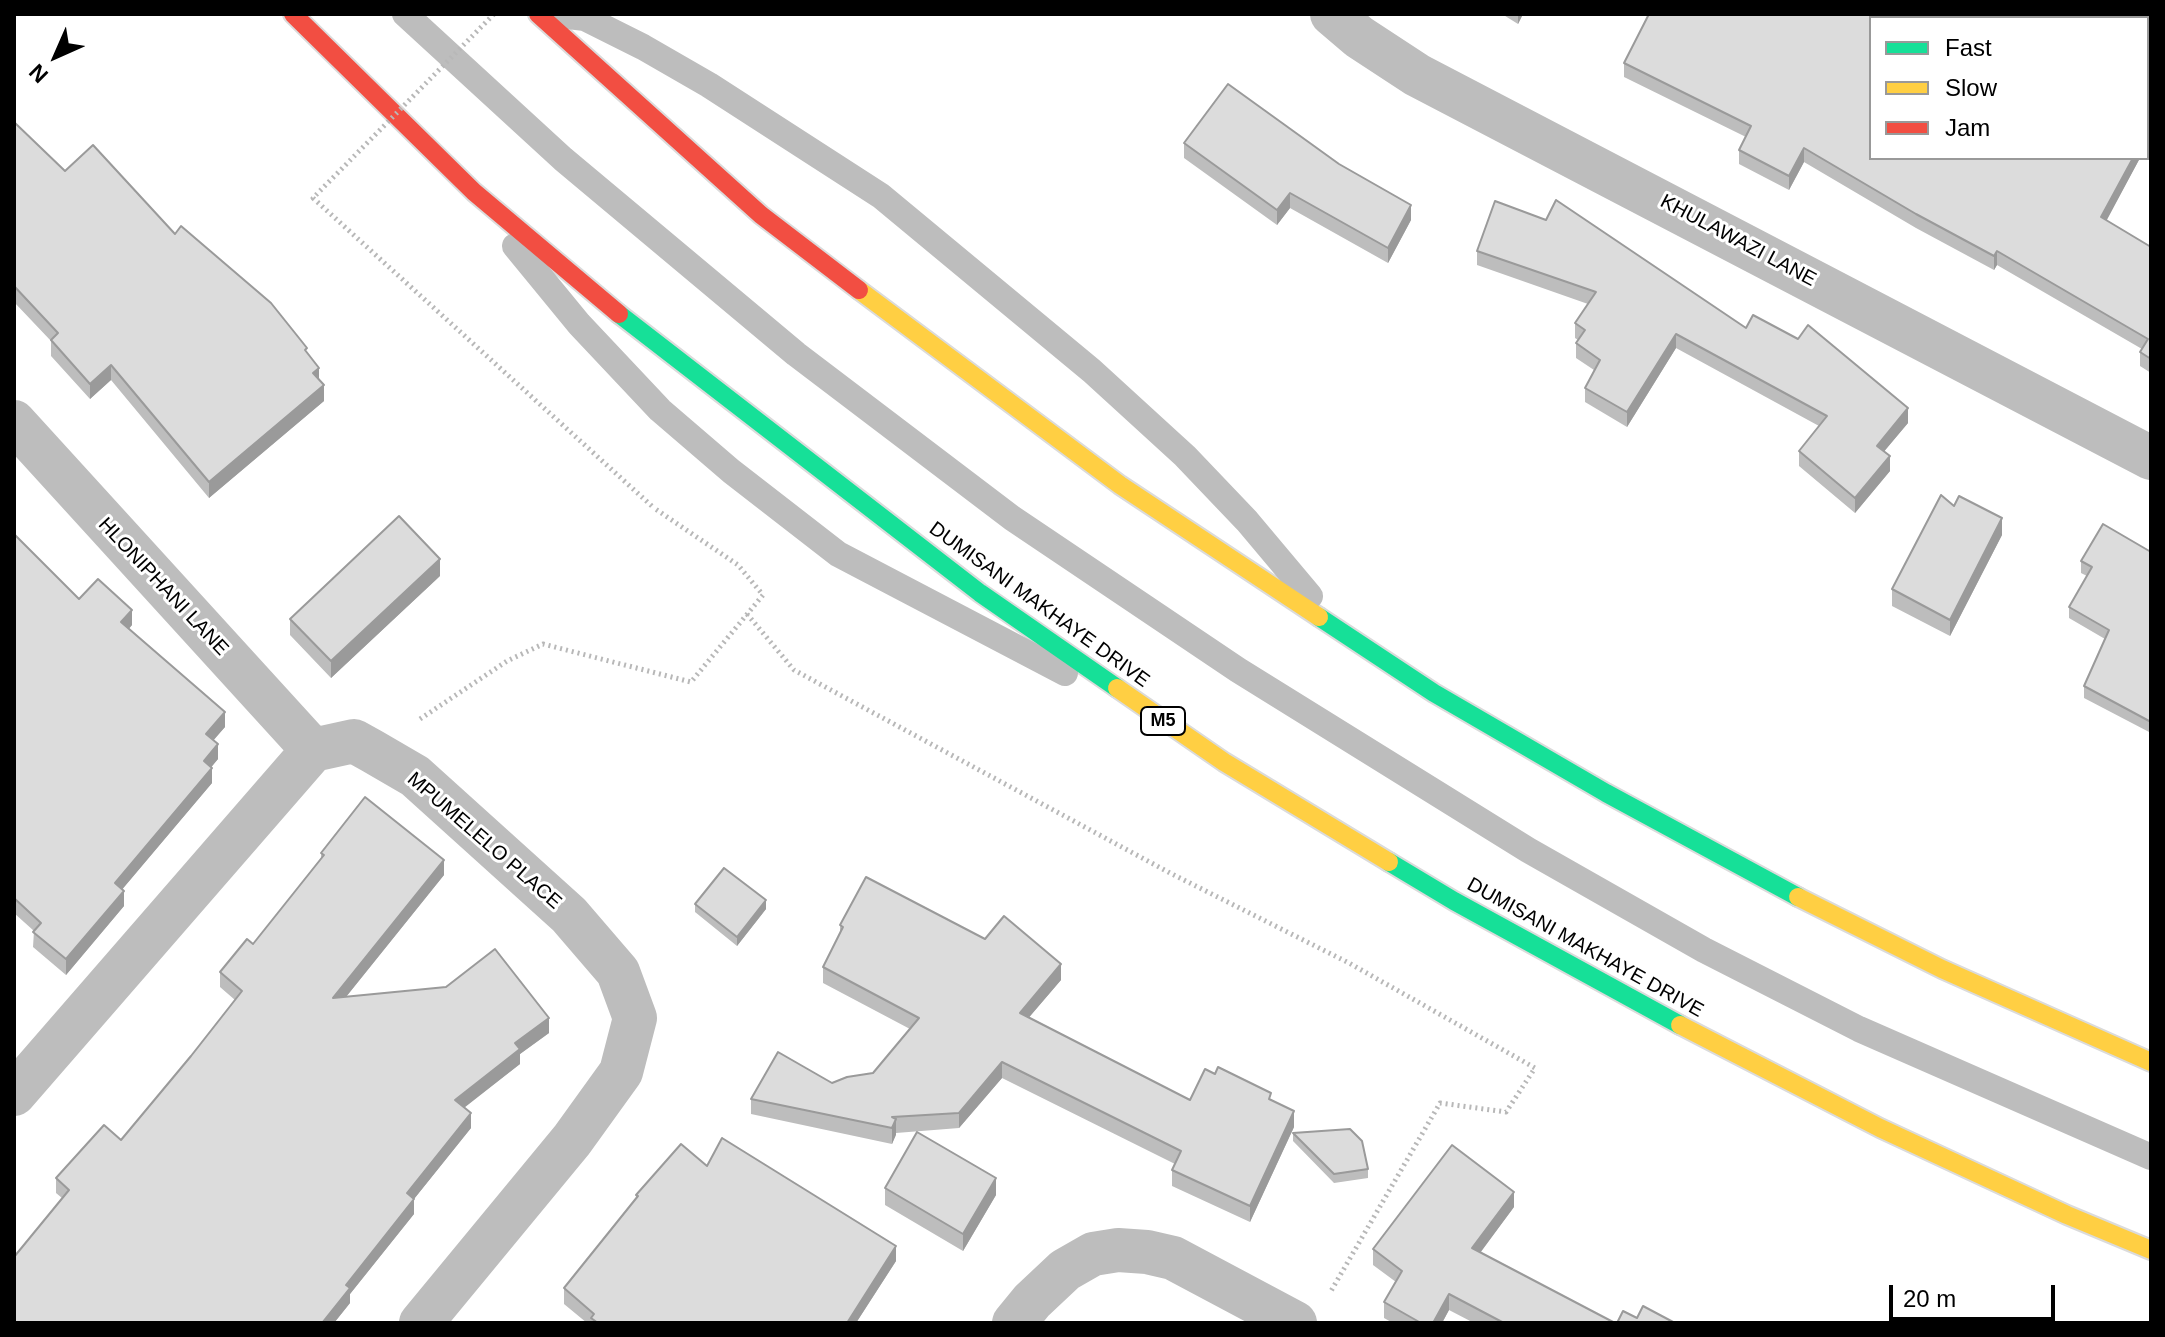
<!DOCTYPE html>
<html>
<head>
<meta charset="utf-8">
<style>
  body { margin:0 }
  #map { position:relative; width:2165px; height:1337px; overflow:hidden; background:#fff; font-family:Arial,sans-serif }
  canvas { display:block }
  .frame { position:absolute; inset:0; border:16px solid #000; pointer-events:none }
  .legend { position:absolute; left:1869px; top:16px; width:280px; height:144px; box-sizing:border-box; background:#fff; border:2px solid #999; margin:0; padding:10px 14px; list-style:none; font-size:24px; color:#000 }
  .legend li { display:flex; align-items:center; gap:16px; height:40px }
  .legend b { width:40px; border:2px solid #999 }
  .north { position:absolute; left:16px; top:16px; width:80px; height:80px; -webkit-text-stroke:6px #fff; paint-order:stroke; rotate:225deg; font-size:22px; font-weight:700; line-height:32px; text-align:center; color:#000 }
  .north::after { content:''; display:block; margin:auto; width:28px; height:36px; background:#000; clip-path:polygon(50% 0,100% 100%,50% 72%,0 100%) }
  .scale { position:absolute; left:1889px; top:1285px; width:166px; height:36px; box-sizing:border-box; border:4px solid #000; border-top:0; padding-left:10px; font-size:24px; line-height:28px; white-space:nowrap; color:#000; -webkit-text-stroke:6px #fff; paint-order:stroke }
</style>
</head>
<body>
<div id="map">
<canvas width="2165" height="1337"></canvas>
<div class="frame"></div>
<ul class="legend">
<li><b style="height:10px;background:#16e098"></b>Fast</li>
<li><b style="height:10px;background:#ffcf43"></b>Slow</li>
<li><b style="height:10px;background:#f24e42"></b>Jam</li>
</ul>
<div class="north">N</div>
<div class="scale">20 m</div>
</div>
<script>
const ctx = document.querySelector('canvas').getContext('2d');
ctx.lineJoin = 'round';
const toPath = rows => new Path2D(rows.map(r => 'M' + r).join(''));
function strokePath(path, color, width, dash) { ctx.strokeStyle = color; ctx.lineWidth = width; ctx.lineCap = dash ? 'butt' : 'round'; ctx.setLineDash(dash || []); ctx.stroke(path); }
function fill(path, color) { ctx.fillStyle = color; ctx.fill(path, 'evenodd'); }
function label(font, color, halo, rows, align = 'center') {
  ctx.font = font + ' Arial,sans-serif'; ctx.lineWidth = 6; ctx.setLineDash([]); ctx.textBaseline = 'middle'; ctx.strokeStyle = halo; ctx.fillStyle = color; for (const [text, x, y, turn = 0] of rows) {
    ctx.save(); ctx.translate(x, y); ctx.rotate((+turn || 0) * Math.PI / 180); ctx.textAlign = isNaN(turn) ? turn : align; if (halo) ctx.strokeText(text, 0, 0); ctx.fillText(text, 0, 0); ctx.restore();
  }
}
const fast = toPath([
  [619,314,980,593,1117,688],
  [1319,617,1434,693,1606,793,1798,897],
  [1389,862,1454,901,1680,1025]
]);
const slow = toPath([
  [859,290,1120,485,1319,617],
  [1117,688,1224,762,1389,862],
  [1798,897,1942,969,2151,1062],
  [1680,1025,1880,1128,2067,1215,2151,1250]
]);
const jam = toPath([
  [293,14,474,192,619,314],
  [538,14,761,215,859,290]
]);
strokePath(fast, '#dbdbdb', 22);
strokePath(slow, '#dbdbdb', 22);
strokePath(jam, '#dbdbdb', 22);
strokePath(toPath([
  [747,614,794,670,1170,873,1349,963,1535,1068,1506,1112,1440,1103,1331,1291],
  [420,719,507,661,543,644,691,682,763,595,738,565,654,508]
]), '#b8b8b8', 5, [2, 4]);
strokePath(toPath([
  [405,14,563,159,796,354,1012,518,1238,670,1528,850,1704,950,1859,1029,2151,1157],
  [551,14,585,18,643,47,709,85,881,196,1092,371,1185,456,1247,521,1310,596],
  [515,246,579,324,660,410,731,471,838,554,1065,673]
]), '#bdbdbd', 26);
strokePath(toPath([
  [1332,14,1359,37,1417,75,2151,458],
  [14,422,313,750],
  [14,1094,313,750,354,741,372,751,415,776,569,915,618,972,635,1018,621,1072,572,1140,421,1323],
  [1014,1323,1032,1301,1065,1270,1093,1254,1118,1250,1147,1252,1173,1258,1295,1323]
]), '#bdbdbd', 44);
strokePath(fast, '#16e098', 18);
strokePath(slow, '#ffcf43', 18);
strokePath(jam, '#f24e42', 18);
strokePath(toPath([
  [494,14,313,198,654,508]
]), '#b8b8b8', 5, [2, 4]);
fill(toPath([
  [1502,14,1523,14,1518,24],
  [1977,14,1871,158,2140,158,2106,220,2151,247,2151,373,2140,366,2140,352,2142,349,1997,265,1994,270,1916,228,1804,162,1789,190,1739,164,1739,150,1746,137,1624,77,1624,63],
  [14,122,65,171,175,234,307,353,319,380,324,401,209,498,111,380,90,399,51,356,51,341,14,302],
  [1184,143,1411,220,1388,263,1290,208,1277,225,1184,158],
  [1477,251,1746,328,1908,423,1884,451,1890,471,1855,513,1799,466,1799,451,1819,426,1676,348,1627,427,1585,402,1585,388,1594,370,1576,358,1576,343,1578,340,1575,338,1575,323,1588,304,1477,265],
  [1954,506,2002,535,1950,636,1892,606,1892,589],
  [14,534,79,599,132,625,129,629,225,727,213,740,218,759,211,767,212,783,122,889,124,906,66,975,33,947,34,931,14,913],
  [2151,552,2151,733,2084,698,2084,686,2105,639,2069,618,2069,607,2087,576,2081,573,2081,561],
  [440,576,331,678,290,635,290,619],
  [321,853,444,875,346,997,549,1033,520,1054,520,1064,464,1107,471,1128,414,1199,414,1214,350,1294,350,1303,334,1323,14,1323,62,1198,56,1193,56,1178,121,1140,191,1056,235,1000,220,987,220,972,253,944,321,858],
  [695,904,766,909,737,946,695,912],
  [840,925,1061,980,1029,1017,1190,1100,1271,1100,1294,1127,1250,1222,1172,1186,1172,1170,1175,1164,1002,1078,959,1128,896,1133,892,1144,751,1114,751,1099,832,1083,873,1073,910,1029,823,983,823,967,840,934],
  [1293,1133,1368,1169,1368,1178,1334,1183,1293,1141],
  [707,1166,896,1261,856,1323,587,1323,564,1304,564,1288,636,1198,636,1195],
  [885,1188,996,1195,963,1251,885,1205],
  [1514,1207,1480,1252,1615,1323,1474,1323,1449,1310,1442,1323,1393,1323,1384,1318,1384,1302,1396,1282,1373,1265,1373,1249]
]), '#bdbdbd');
fill(toPath([
  [1518,14,1523,14,1518,24],
  [2151,124,2151,138,2147,145,2147,131],
  [1804,148,1804,162,1789,190,1789,176],
  [2133,158,2140,158,2101,231,2101,217],
  [1290,193,1290,208,1277,225,1277,210],
  [1411,205,1411,220,1388,263,1388,248],
  [1997,251,1997,265,1994,270,1994,256],
  [1676,334,1676,348,1627,427,1627,412],
  [111,365,111,380,90,399,90,384],
  [319,368,319,384,313,373],
  [324,385,324,401,209,498,209,482],
  [1908,408,1908,423,1877,460,1877,446],
  [1890,456,1890,471,1855,513,1855,498],
  [2002,518,2002,535,1950,636,1950,620],
  [440,559,440,576,331,678,331,661],
  [132,610,132,625,121,637,121,622],
  [225,712,225,727,206,749,206,734],
  [218,744,218,759,204,776,204,761],
  [212,768,212,783,115,898,115,883],
  [444,860,444,875,333,1013,333,998],
  [124,891,124,906,66,975,66,959],
  [766,900,766,909,737,946,737,937],
  [1061,964,1061,980,1020,1028,1020,1013],
  [549,1018,549,1033,520,1054,520,1064,455,1115,455,1100,515,1043],
  [1002,1062,1002,1078,959,1128,959,1113],
  [1294,1111,1294,1127,1250,1222,1250,1206],
  [471,1113,471,1128,414,1199,414,1214,350,1294,350,1303,334,1323,322,1323,407,1193],
  [896,1119,896,1135,892,1144,892,1128],
  [996,1178,996,1195,963,1251,963,1234],
  [1514,1192,1514,1207,1472,1264,1472,1248],
  [896,1246,896,1261,856,1323,847,1323],
  [1449,1294,1449,1310,1442,1323,1433,1323]
]), '#9a9a9a');
const building = toPath([
  [1649,14,1973,14,1978,18,1871,18,1871,158,2133,158,2101,217,2151,247,2151,359,2140,352,2148,339,1997,251,1994,256,1916,214,1804,148,1789,176,1739,150,1751,126,1624,63,1649,14],
  [1228,84,1339,164,1411,205,1388,248,1290,193,1277,210,1184,143,1228,84],
  [2147,108,2151,110,2151,124,2147,131,2147,108],
  [14,122,65,171,93,145,175,234,181,226,271,303,307,348,305,350,319,368,313,373,324,385,209,482,111,365,90,384,51,340,58,333,14,286,14,122],
  [1556,200,1746,328,1753,315,1798,339,1808,325,1908,408,1877,446,1890,456,1855,498,1799,451,1827,416,1676,334,1627,412,1585,388,1600,360,1576,343,1585,330,1575,323,1596,292,1477,251,1495,201,1546,220,1556,200],
  [1941,495,1954,506,1959,496,2002,518,1950,620,1892,589,1941,495],
  [399,516,440,559,331,661,290,619,399,516],
  [2103,524,2151,552,2151,722,2084,686,2109,630,2069,607,2092,567,2081,561,2103,524],
  [14,534,79,599,98,579,132,610,121,622,225,712,206,734,218,744,204,761,212,768,115,883,124,891,66,959,33,932,41,923,14,898,14,534],
  [365,797,444,860,333,998,446,987,495,949,549,1018,515,1043,520,1049,455,1100,471,1113,407,1193,414,1199,346,1285,350,1288,322,1323,14,1323,14,1257,69,1190,56,1178,104,1125,121,1140,191,1056,242,991,220,972,247,939,253,944,324,855,321,853,365,797],
  [724,868,766,900,737,937,695,904,724,868],
  [866,877,985,939,1004,916,1061,964,1020,1013,1190,1100,1205,1069,1215,1074,1218,1067,1271,1093,1269,1099,1294,1111,1250,1206,1172,1170,1181,1151,1002,1062,959,1113,892,1117,896,1119,892,1128,751,1099,778,1052,832,1083,847,1077,873,1073,919,1018,823,967,843,927,840,925,866,877],
  [1350,1129,1362,1141,1368,1169,1334,1174,1293,1133,1350,1129],
  [917,1132,996,1178,963,1234,885,1188,917,1132],
  [722,1138,896,1246,847,1323,598,1323,591,1318,594,1314,564,1288,638,1196,636,1195,681,1144,707,1166,722,1138],
  [1452,1145,1514,1192,1472,1248,1615,1323,1504,1323,1449,1294,1433,1323,1421,1323,1384,1302,1402,1271,1373,1249,1452,1145],
  [1643,1306,1675,1323,1617,1323,1623,1311,1637,1318,1643,1306]
]);
fill(building, '#dcdcdc');
strokePath(building, '#9a9a9a', 2);
for (const [x, y, w] of [
  [1163,721,44]
]) { const box = new Path2D(); box.roundRect(x - w / 2, y - 14, w, 28, 6); ctx.fillStyle = '#fff'; ctx.fill(box); strokePath(box, '#000', 2); }
label('bold 18px', '#000', null, [
  ["M5",1163,721]
]);
label('20px', '#000', '#fff', [
  ["KHULAWAZI LANE",1738,241,28],
  ["HLONIPHANI LANE",163,587,47],
  ["DUMISANI MAKHAYE DRIVE",1039,605,36],
  ["MPUMELELO PLACE",484,841,41],
  ["DUMISANI MAKHAYE DRIVE",1585,948,29]
]);
</script>
</body>
</html>
